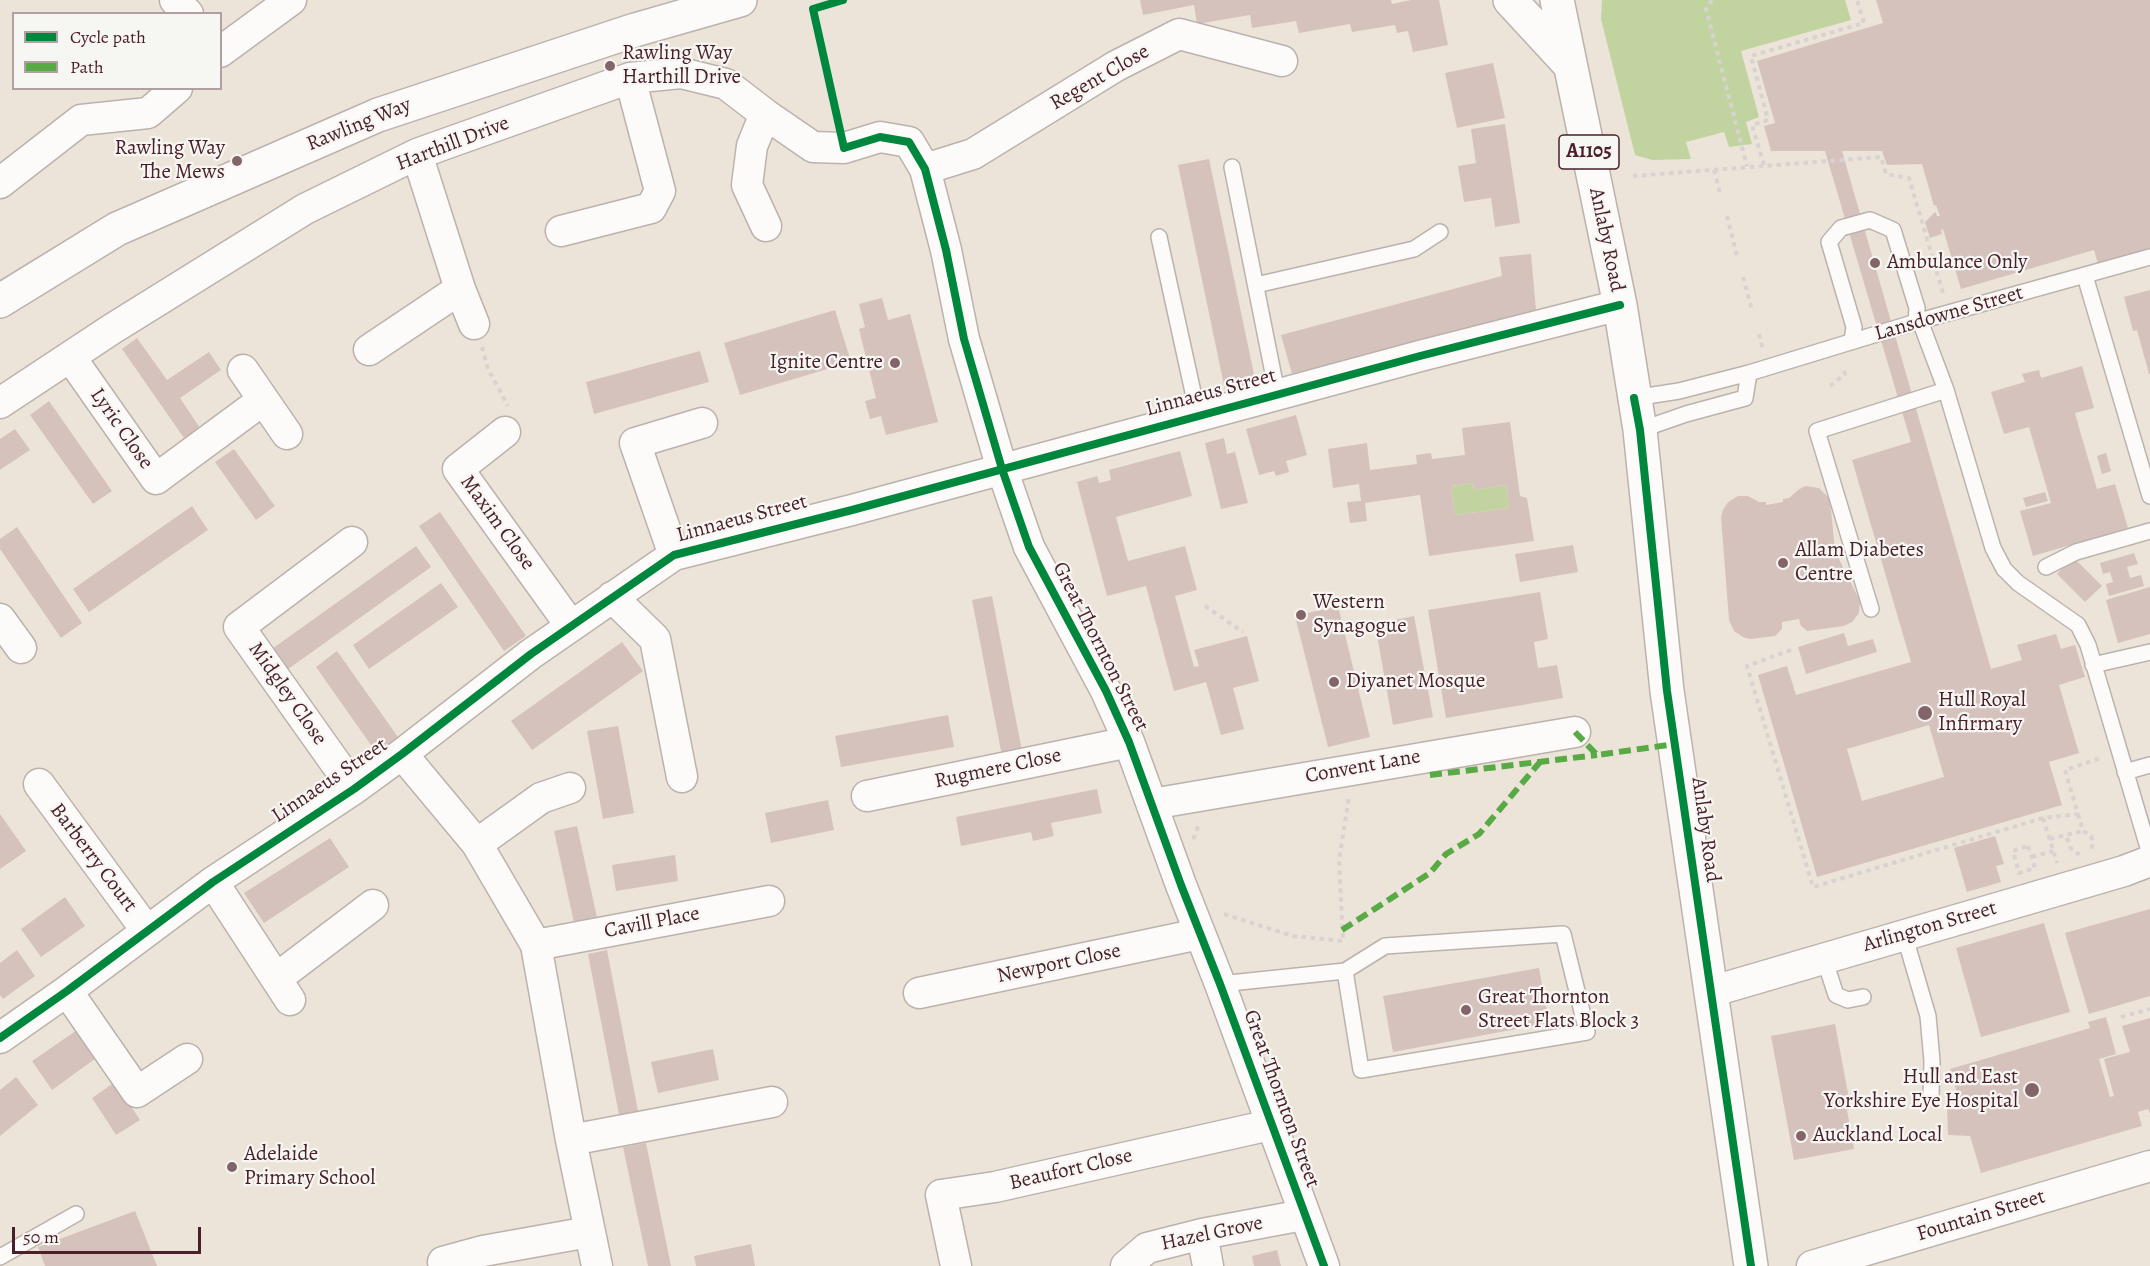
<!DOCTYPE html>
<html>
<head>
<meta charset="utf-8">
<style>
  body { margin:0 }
  #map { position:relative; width:2150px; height:1266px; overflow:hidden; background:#ece4d9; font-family:Alegreya,serif }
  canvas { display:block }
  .legend { position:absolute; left:12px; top:12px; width:210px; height:78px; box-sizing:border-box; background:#f6f6f2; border:2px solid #b1a0a2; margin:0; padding:8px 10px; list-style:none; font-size:18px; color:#4a1f2b }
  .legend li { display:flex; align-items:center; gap:12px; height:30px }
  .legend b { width:30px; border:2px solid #b1a0a2 }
  .scale { position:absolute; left:12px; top:1227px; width:189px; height:27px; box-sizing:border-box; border:3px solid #4a1f2b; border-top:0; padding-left:8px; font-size:18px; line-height:21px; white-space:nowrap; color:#4a1f2b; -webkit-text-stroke:4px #f6f6f2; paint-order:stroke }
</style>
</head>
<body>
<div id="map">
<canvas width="2150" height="1266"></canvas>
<ul class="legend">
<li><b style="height:8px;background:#00873e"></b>Cycle path</li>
<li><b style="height:8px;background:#57aa44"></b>Path</li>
</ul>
<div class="scale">50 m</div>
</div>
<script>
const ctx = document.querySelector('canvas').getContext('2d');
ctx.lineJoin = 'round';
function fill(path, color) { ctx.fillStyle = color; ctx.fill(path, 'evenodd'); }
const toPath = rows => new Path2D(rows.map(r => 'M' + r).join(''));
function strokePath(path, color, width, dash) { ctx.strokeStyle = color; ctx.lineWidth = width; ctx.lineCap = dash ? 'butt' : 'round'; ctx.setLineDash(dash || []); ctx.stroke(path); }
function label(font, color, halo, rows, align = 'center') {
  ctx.font = font + ' Alegreya,serif'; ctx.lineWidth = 4.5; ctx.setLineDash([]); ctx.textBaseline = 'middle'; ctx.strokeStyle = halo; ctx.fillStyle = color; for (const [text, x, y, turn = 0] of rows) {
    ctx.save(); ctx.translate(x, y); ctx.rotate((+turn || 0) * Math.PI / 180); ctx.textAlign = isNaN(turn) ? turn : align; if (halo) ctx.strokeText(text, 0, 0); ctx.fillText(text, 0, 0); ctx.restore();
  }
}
fill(toPath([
  [1602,0,1845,0,1851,20,1741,51,1759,117,1746,122,1752,144,1729,147,1724,132,1686,142,1691,159,1652,160,1635,155,1601,19],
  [1473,483,1474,490,1506,485,1509,508,1455,515,1451,486]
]), '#c1d4a0');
fill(toPath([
  [1140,0,1391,0,1392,4,1411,0,1439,0,1448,45,1413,52,1408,31,1397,33,1395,25,1352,32,1350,24,1299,33,1296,21,1252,28,1250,15,1197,24,1194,5,1143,15],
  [1876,0,2150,0,2150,251,2099,267,2094,250,1961,289,1943,229,1941,230,1942,234,1930,238,1925,222,1934,213,1936,212,1937,216,1940,216,1936,205,1934,206,1922,164,1887,165,1882,151,1842,151,1991,669,2022,660,2017,645,2056,634,2061,649,2075,645,2085,677,2059,685,2079,753,2049,762,2062,805,1817,877,1758,675,1787,666,1796,695,1911,662,1852,460,1911,442,1825,151,1771,151,1764,126,1775,123,1757,61,1883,23],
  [1929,725,1944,777,1862,801,1847,749],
  [1493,63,1505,118,1457,128,1445,73],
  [1505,124,1520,223,1495,227,1491,198,1464,202,1458,166,1476,163,1471,129],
  [1209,159,1256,384,1225,390,1178,165],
  [1531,254,1536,310,1292,374,1281,335,1502,276,1499,257],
  [2150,290,2150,374,2149,374,2137,330,2133,331,2124,297],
  [882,298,888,320,910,314,938,422,886,435,881,416,870,419,865,401,876,398,859,329,865,327,859,304],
  [835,310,851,362,740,395,724,343],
  [137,338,167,380,209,352,221,370,180,398,200,428,184,438,122,349],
  [700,351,709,382,594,414,586,382],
  [2082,366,2094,408,2075,413,2080,431,2097,489,2115,484,2128,528,2033,556,2020,511,2051,503,2029,427,2004,434,1991,392,2025,382,2022,374,2039,370,2041,378],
  [49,401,112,491,93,504,30,415],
  [1296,415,1307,455,1286,461,1289,472,1276,476,1274,471,1259,475,1246,429],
  [1510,422,1520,496,1527,498,1534,541,1429,556,1420,495,1365,503,1367,521,1350,523,1347,502,1361,501,1359,484,1333,488,1328,449,1367,443,1370,470,1417,464,1416,455,1431,453,1432,459,1465,455,1462,428],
  [1473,483,1474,490,1506,485,1509,508,1455,515,1451,486],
  [15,429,30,450,0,470,0,439],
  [1224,438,1227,454,1235,452,1248,503,1221,509,1205,443],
  [234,449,275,506,256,520,215,462],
  [1180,451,1192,496,1116,517,1128,561,1185,546,1197,590,1175,596,1194,667,1199,666,1194,650,1247,636,1259,681,1233,688,1244,729,1221,735,1206,682,1174,691,1146,586,1107,596,1077,482,1097,476,1099,483,1111,480,1109,470],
  [2106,453,2111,471,2102,474,2097,456],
  [1805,486,1819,488,1830,499,1835,551,1860,601,1859,613,1852,622,1844,626,1807,631,1801,626,1799,619,1782,622,1782,629,1775,636,1750,639,1743,637,1734,631,1729,620,1721,517,1723,510,1728,502,1738,496,1748,496,1759,502,1766,502,1766,505,1783,502,1783,499,1789,498,1798,490],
  [2045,492,2048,501,2026,507,2023,498],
  [192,506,208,530,89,612,73,589],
  [440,512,526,636,504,651,419,526],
  [17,527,82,623,61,638,0,549,0,539],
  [1573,545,1578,572,1520,582,1515,554],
  [416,546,431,567,284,672,269,651],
  [2134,553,2138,564,2127,567,2130,578,2141,575,2144,586,2109,596,2106,584,2113,582,2110,572,2103,574,2100,563],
  [2073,557,2102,586,2085,602,2057,574],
  [441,583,458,607,369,669,353,645],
  [2150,587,2150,634,2118,643,2106,600],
  [1540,592,1548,639,1534,642,1538,668,1557,665,1563,698,1446,718,1428,610],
  [992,596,1022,751,1002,756,972,600],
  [1338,606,1370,737,1328,747,1295,616],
  [1414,616,1433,717,1393,725,1375,624],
  [1844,633,1848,646,1873,639,1877,652,1806,674,1798,647],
  [622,642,643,671,532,750,511,721],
  [337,651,400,740,378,755,316,667],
  [948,715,954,747,841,767,835,736],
  [618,726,634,813,603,819,587,731],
  [1097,789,1102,813,1051,823,1054,836,1033,841,1031,832,961,846,956,817],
  [828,800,834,830,771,843,765,813],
  [0,814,26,851,0,869],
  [577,826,598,922,575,927,554,831],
  [1995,836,2004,864,1996,866,2001,882,1967,892,1954,848],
  [330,838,349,867,264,923,244,893],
  [675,855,678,881,616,891,612,865],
  [65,897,85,926,41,957,21,929],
  [2150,909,2150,996,2089,1014,2065,933],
  [2044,923,2070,1012,1981,1037,1956,948],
  [17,950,35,976,3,999,0,995,0,963],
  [607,950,639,1116,620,1120,588,954],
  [1539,968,1549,1023,1393,1052,1383,996],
  [2106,1017,2116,1054,2099,1059,2110,1097,2114,1096,2104,1059,2130,1052,2122,1026,2150,1018,2150,1114,2148,1109,2138,1112,2142,1126,1981,1173,1970,1136,1948,1135,1947,1108,1961,1106,1950,1069,2090,1028,2088,1022],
  [1835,1024,1851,1109,1847,1110,1854,1149,1794,1160,1771,1036],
  [80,1028,99,1056,52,1090,32,1061],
  [713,1049,719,1080,658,1093,651,1062],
  [16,1077,38,1105,0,1136,0,1090],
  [115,1082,140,1120,116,1135,92,1098],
  [646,1143,671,1266,648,1266,623,1147],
  [135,1211,157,1266,45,1266,38,1247],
  [751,1244,755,1266,696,1266,694,1256],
  [1277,1250,1281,1266,1254,1266,1252,1256]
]), '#d5c2bd');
const lane = toPath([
  [1232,167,1277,393],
  [1159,237,1198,415],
  [2085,276,2150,496],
  [1256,285,1414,249,1440,232],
  [1920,321,1946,390,1993,548,2004,569,2018,583,2078,625,2088,645,2150,854],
  [1852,341,1854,327,1829,242,1841,228,1870,220,1893,230,1917,308,1916,322],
  [1634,398,1679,391,1749,373,1916,322,2150,257],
  [1640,430,1686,414,1745,398,1749,373],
  [2046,567,2076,552,2150,531],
  [1871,609,1817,431,1946,390],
  [2093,665,2150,652],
  [2125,772,2150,765],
  [1904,934,1928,1016,1932,1061,1931,1096],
  [1824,958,1836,995,1848,1000,1863,997],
  [1220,984,1345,971,1385,946,1563,934,1587,1032,1361,1070,1345,971],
  [0,1257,76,1214]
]);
const street = toPath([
  [175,0,188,14],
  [220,52,291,0],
  [765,114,752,146,747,185,766,226],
  [417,154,460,289,474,324],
  [925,169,973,154,1116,66,1179,34,1282,61],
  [0,183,81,120,148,113,177,88],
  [561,231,651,208,660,191,630,78],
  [369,350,460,289],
  [71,358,156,479,263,400],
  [243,370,287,434],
  [0,403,112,329,305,209,417,154,630,78,681,73,726,84,765,114,813,147,844,148,880,137,909,142,925,169,946,250,964,339,1002,469,1029,547,1106,691,1129,742,1181,885,1220,984,1324,1266],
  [505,432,458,469,571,626],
  [352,542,239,627,354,789],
  [674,555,635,443,702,423],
  [612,597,655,639,682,777],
  [0,619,21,648],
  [402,754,477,844,536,945,571,1140,597,1266],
  [39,784,147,931],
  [867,796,1129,742],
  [1152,804,1575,732],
  [477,844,541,798,570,788],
  [213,882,290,1000],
  [536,945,769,901],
  [277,978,373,905],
  [67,991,137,1092,187,1059],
  [1710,992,2124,871,2150,861],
  [919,993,1199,934],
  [0,1038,67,991,213,882,354,789,402,754,531,654,674,555,852,510,1420,356,1620,305],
  [571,1140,772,1102],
  [1202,1234,1208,1266],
  [444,1266,443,1262,483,1251,589,1232],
  [956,1266,941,1195,995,1187,1270,1125],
  [1126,1266,1147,1248,1202,1234,1303,1215],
  [1812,1266,2150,1166]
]);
const secondary = toPath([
  [0,301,117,229,378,115,635,30,740,0]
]);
const primary = toPath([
  [1510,0,1570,65],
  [1557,0,1620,305,1640,430,1667,691,1751,1266]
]);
strokePath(lane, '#bcb2ad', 18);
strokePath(street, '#bcb2ad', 33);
strokePath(secondary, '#bcb2ad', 36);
strokePath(primary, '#bcb2ad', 36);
strokePath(toPath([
  [1712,0,1706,9,1747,166],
  [1764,165,1752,125,1768,120,1751,56,1864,23,1857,0],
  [1714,170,1720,193],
  [1633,176,1881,157,1886,174,1909,178,1943,293],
  [1727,216,1737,256],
  [1743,277,1752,310],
  [1759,334,1763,350],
  [482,347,488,369,508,406],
  [1830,386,1845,374,1843,368],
  [1205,606,1243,632],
  [1791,650,1747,666,1813,887,2043,818,2078,814,2065,770,2101,758],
  [2078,814,2083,831,2091,836,2093,844,2090,852],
  [2043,818,2057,863],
  [1195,839,1194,837,1199,824],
  [2050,839,2066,835],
  [2028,846,2035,868,2019,873,2013,851,2028,846],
  [2080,854,2075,853,2070,847,2066,835,2083,831],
  [2032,857,2053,851],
  [1224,914,1293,936,1343,941,1339,860,1349,797],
  [2121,1017,2150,1009]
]), '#d8d3d1', 4, [4.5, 4.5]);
strokePath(lane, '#fcfbf9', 15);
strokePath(street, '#fcfbf9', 30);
strokePath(secondary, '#fcfbf9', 33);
strokePath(primary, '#fcfbf9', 33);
strokePath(toPath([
  [1575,732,1597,755,1675,744],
  [1430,775,1597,755],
  [1342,930,1430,873,1446,854,1479,834,1540,762]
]), '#57aa44', 6, [12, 6]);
strokePath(toPath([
  [843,0,813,9,844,148,880,137,909,142,925,169,946,250,964,339,1002,469,1029,547,1106,691,1129,742,1181,885,1220,984,1324,1266],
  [1634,398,1640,430,1667,691,1751,1266],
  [0,1038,67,991,213,882,354,789,402,754,531,654,674,555,852,510,1420,356,1620,305]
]), '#00873e', 8);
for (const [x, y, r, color] of [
  [610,66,6,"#836468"],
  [237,161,6,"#836468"],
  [1875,263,6,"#836468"],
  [895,363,6,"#836468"],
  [1783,563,6,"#836468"],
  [1301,615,6,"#836468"],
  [1334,682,6,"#836468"],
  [1925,713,8,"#836468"],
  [1466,1010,6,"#836468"],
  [2032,1090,8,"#836468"],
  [1801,1136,6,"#836468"],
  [232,1167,6,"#836468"]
]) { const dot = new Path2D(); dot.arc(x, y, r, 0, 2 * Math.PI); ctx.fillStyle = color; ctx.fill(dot); strokePath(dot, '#f6f6f2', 2); }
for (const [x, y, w] of [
  [1589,152,60]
]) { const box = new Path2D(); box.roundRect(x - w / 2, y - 17, w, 34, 4.5); ctx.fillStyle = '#f6f6f2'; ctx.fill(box); strokePath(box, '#4a1f2b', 1.5); }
label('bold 20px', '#4a1f2b', null, [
  ["A1105",1589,152]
]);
label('21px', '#4a1f2b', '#f6f6f2', [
  ["Rawling Way",622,54],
  ["Harthill Drive",622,78],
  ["Rawling Way",225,149,"right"],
  ["The Mews",225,173,"right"],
  ["Ambulance Only",1887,263],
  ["Ignite Centre",883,363,"right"],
  ["Allam Diabetes",1795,551],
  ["Centre",1795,575],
  ["Western",1313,603],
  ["Synagogue",1313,627],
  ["Diyanet Mosque",1346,682],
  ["Hull Royal",1938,701],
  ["Infirmary",1938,725],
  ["Great Thornton",1478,998],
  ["Street Flats Block 3",1478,1022],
  ["Hull and East",2018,1078,"right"],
  ["Yorkshire Eye Hospital",2018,1102,"right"],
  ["Auckland Local",1813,1136],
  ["Adelaide",244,1155],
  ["Primary School",244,1179]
], 'left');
label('21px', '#4a1f2b', '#f6f6f2', [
  ["Regent Close",1100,78,-30],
  ["Rawling Way",359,125,-22],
  ["Harthill Drive",453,144,-21],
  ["Anlaby Road",1606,240,78],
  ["Lansdowne Street",1949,314,-16],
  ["Linnaeus Street",1211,393,-15],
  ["Lyric Close",121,429,55],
  ["Linnaeus Street",742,519,-15],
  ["Maxim Close",497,523,54],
  ["Great Thornton Street",1100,647,63],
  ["Midgley Close",287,694,55],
  ["Convent Lane",1363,767,-10],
  ["Rugmere Close",998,769,-12],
  ["Linnaeus Street",330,781,-34],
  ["Anlaby Road",1705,830,82],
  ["Barberry Court",93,858,53],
  ["Cavill Place",652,923,-11],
  ["Arlington Street",1930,927,-16],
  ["Newport Close",1059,964,-12],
  ["Great Thornton Street",1281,1099,70],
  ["Beaufort Close",1071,1170,-13],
  ["Fountain Street",1981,1216,-17],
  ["Hazel Grove",1212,1234,-12]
]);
</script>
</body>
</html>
